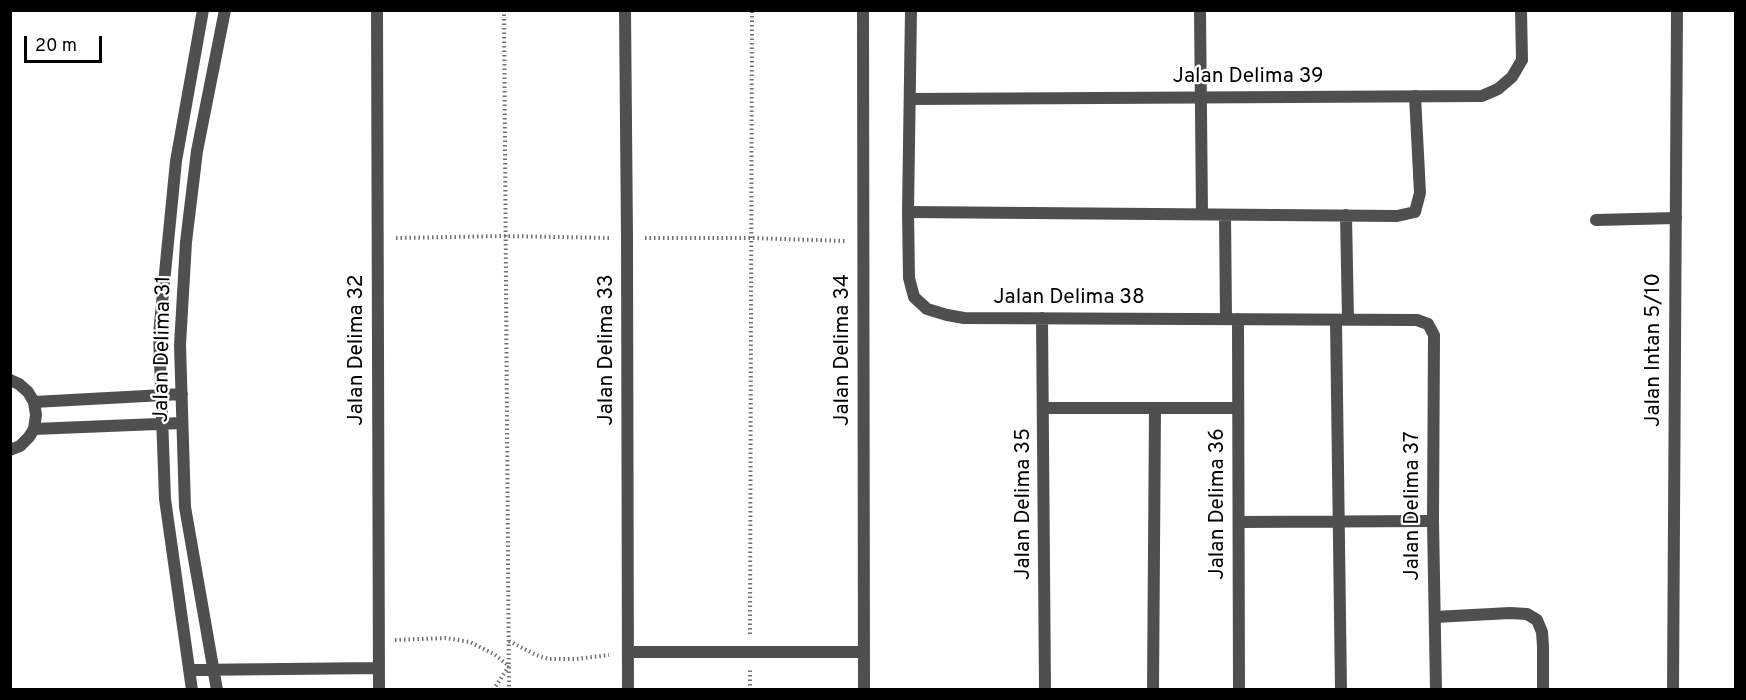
<!DOCTYPE html>
<html>
<head>
<meta charset="utf-8">
<style>
  body { margin:0 }
  #map { position:relative; width:1746px; height:700px; overflow:hidden; background:#fff; font-family:Overpass,sans-serif }
  canvas { display:block }
  .frame { position:absolute; inset:0; border:12px solid #000; pointer-events:none }
  .scale { position:absolute; left:24px; top:36px; width:78px; height:27px; box-sizing:border-box; border:3px solid #000; border-top:0; padding-left:8px; font-size:18px; line-height:21px; white-space:nowrap; color:#000; -webkit-text-stroke:4px #fff; paint-order:stroke }
</style>
</head>
<body>
<div id="map">
<canvas width="1746" height="700"></canvas>
<div class="frame"></div>
<div class="scale">20 m</div>
</div>
<script>
const ctx = document.querySelector('canvas').getContext('2d');
ctx.lineJoin = 'round';
const toPath = rows => new Path2D(rows.map(r => 'M' + r).join(''));
function strokePath(path, color, width, dash) { ctx.strokeStyle = color; ctx.lineWidth = width; ctx.lineCap = dash ? 'butt' : 'round'; ctx.setLineDash(dash || []); ctx.stroke(path); }
function label(font, color, halo, rows, align = 'center') {
  ctx.font = font + ' Overpass,sans-serif'; ctx.lineWidth = 4.5; ctx.setLineDash([]); ctx.textBaseline = 'middle'; ctx.strokeStyle = halo; ctx.fillStyle = color; for (const [text, x, y, turn = 0] of rows) {
    ctx.save(); ctx.translate(x, y); ctx.rotate((+turn || 0) * Math.PI / 180); ctx.textAlign = isNaN(turn) ? turn : align; if (halo) ctx.strokeText(text, 0, 0); ctx.fillText(text, 0, 0); ctx.restore();
  }
}
strokePath(toPath([
  [504,10,509,690],
  [396,238,506,236,611,238],
  [645,238,751,238,845,241],
  [750,634,752,10],
  [395,640,445,638,470,642,494,654,509,666,493,690],
  [509,641,536,655,549,659,576,659,609,655],
  [750,690,750,668]
]), '#717171', 4, [1.5, 3]);
strokePath(toPath([
  [1200,10,1202,214],
  [908,212,1397,216,1415,212,1420,193,1415,96],
  [1225,215,1226,319],
  [1346,215,1348,319],
  [1596,220,1676,218],
  [1336,320,1341,690],
  [1044,408,1238,408],
  [1239,522,1433,521],
  [1435,617,1510,613,1527,614,1537,620,1542,632,1543,646,1543,690],
  [1153,690,1155,408]
]), '#4f4f4f', 12);
strokePath(toPath([
  [377,10,379,690],
  [625,10,627,238,628,690],
  [863,10,864,690],
  [911,10,908,212,909,278,914,297,927,309,947,315,964,318,1417,320,1428,324,1434,335,1433,521,1436,690],
  [910,99,1482,96,1498,89,1512,77,1522,60,1521,10],
  [1042,318,1045,690],
  [1238,319,1239,690],
  [10,380,19,384,28,392,34,402,36,415,34,429,29,437,20,446,10,450],
  [34,402,182,394],
  [34,429,182,423],
  [628,652,864,652],
  [189,670,379,668],
  [192,690,165,499,159,334,176,161,203,10],
  [217,690,185,507,180,345,186,242,197,151,225,10],
  [1673,690,1677,10]
]), '#4f4f4f', 12);
label('21px', '#000', '#fff', [
  ["Jalan Delima 39",1248,78],
  ["Jalan Delima 38",1069,299],
  ["Jalan Delima 31",164,349,-89],
  ["Jalan Delima 32",358,350,-90],
  ["Jalan Delima 33",608,350,-90],
  ["Jalan Delima 34",844,350,-90],
  ["Jalan Intan 5/10",1655,350,-90],
  ["Jalan Delima 35",1025,504,-90],
  ["Jalan Delima 36",1219,504,-90],
  ["Jalan Delima 37",1414,506,-90]
]);
</script>
</body>
</html>
